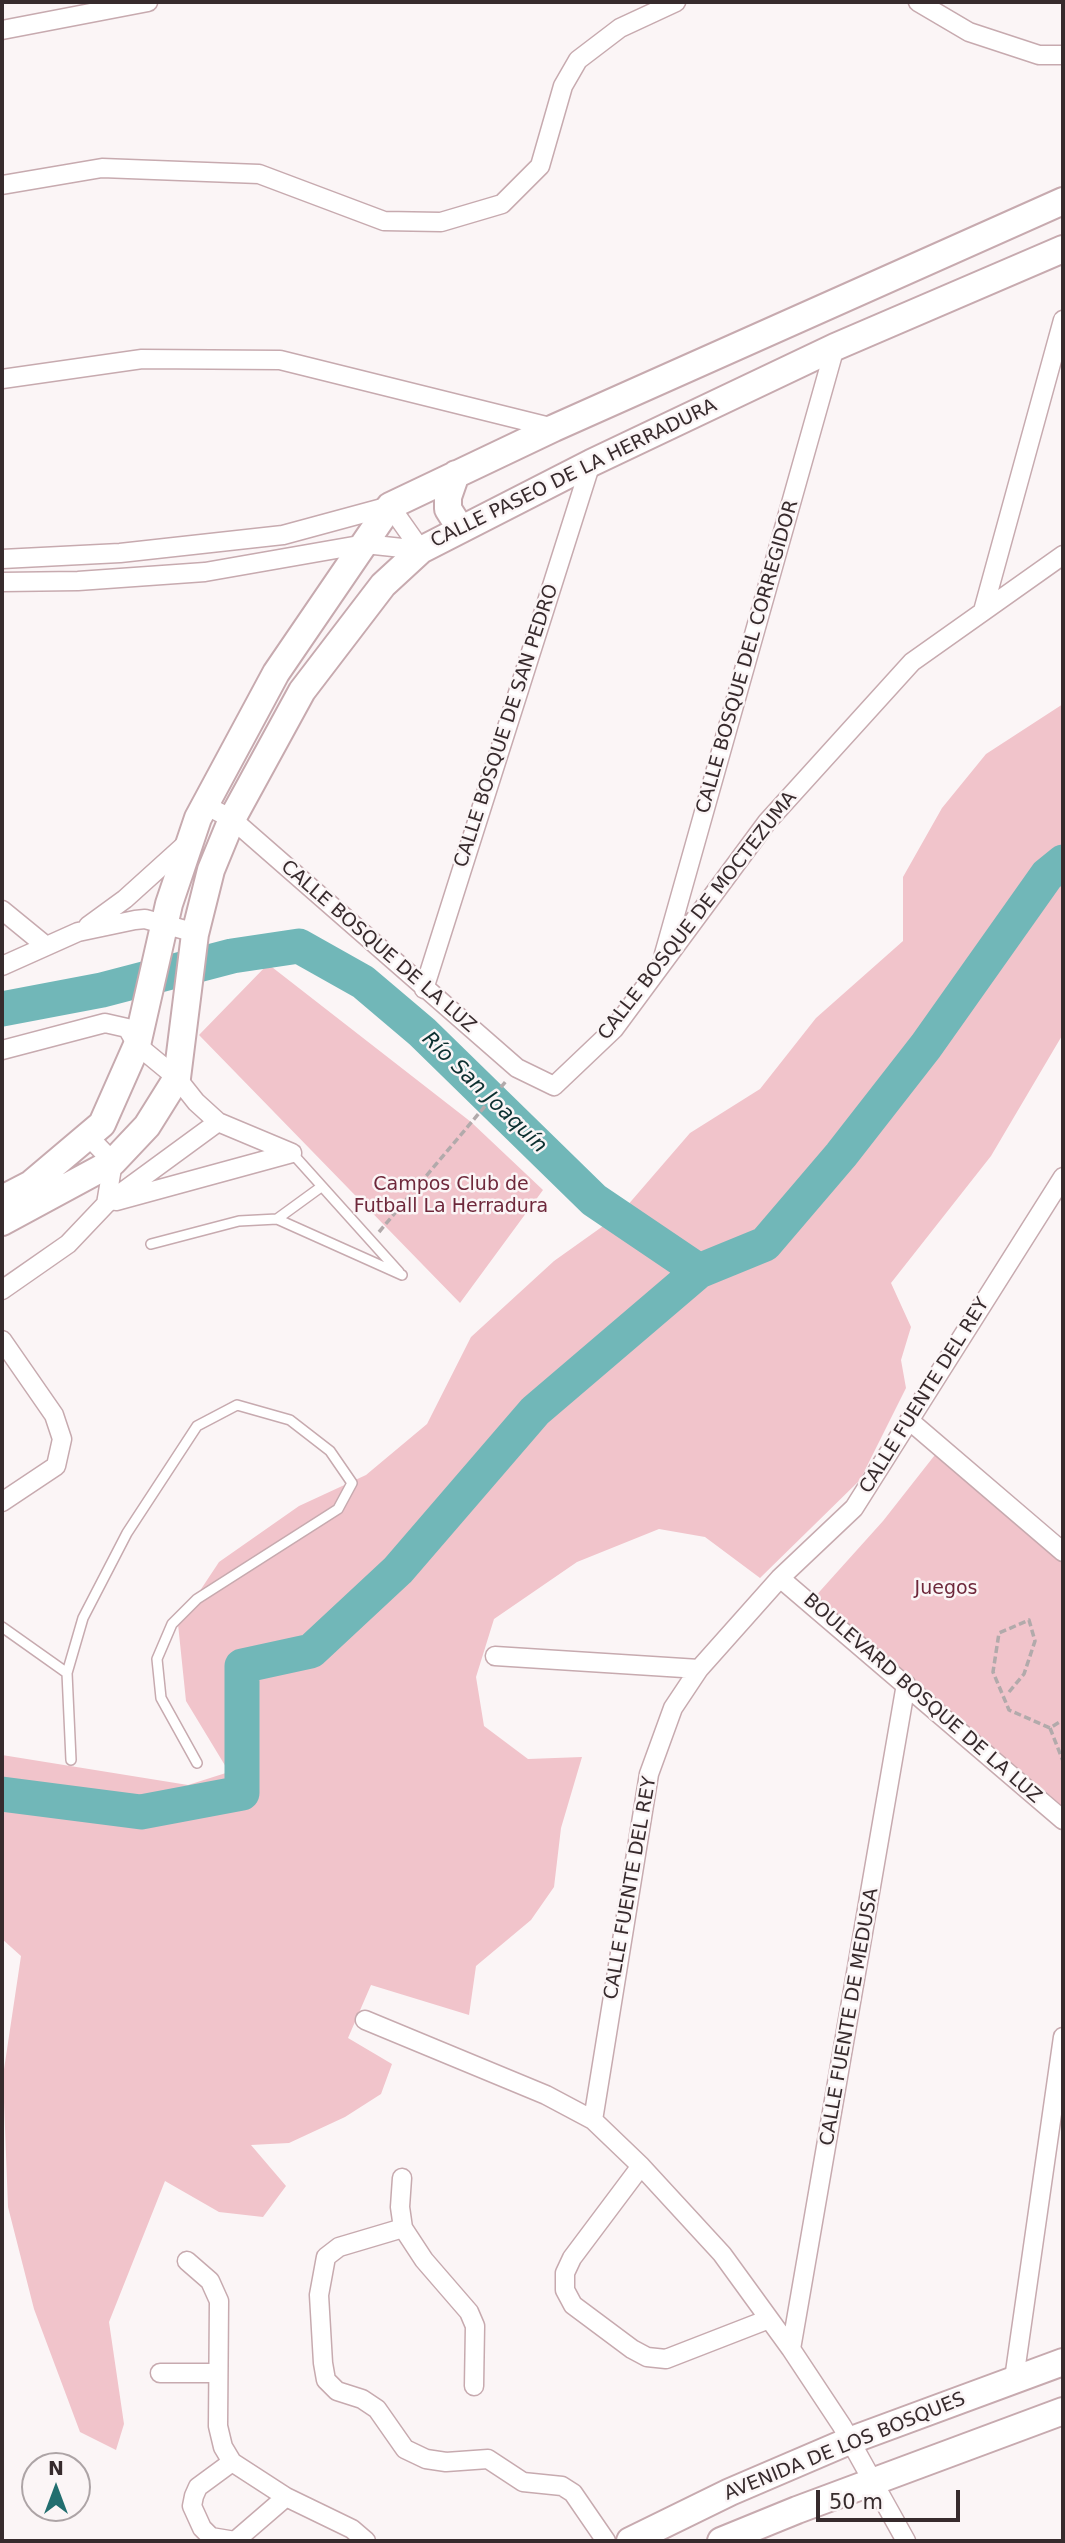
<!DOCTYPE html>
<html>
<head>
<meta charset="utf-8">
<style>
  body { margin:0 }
  #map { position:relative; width:1065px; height:2543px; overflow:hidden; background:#fbf5f6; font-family:"DejaVu Sans",sans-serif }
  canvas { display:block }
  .frame { position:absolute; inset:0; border:4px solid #372b2d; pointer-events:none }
  .north { position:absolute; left:21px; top:2452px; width:70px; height:70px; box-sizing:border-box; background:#fbf5f6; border:2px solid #ada4a6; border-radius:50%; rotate:0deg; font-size:19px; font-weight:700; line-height:28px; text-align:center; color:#372b2d }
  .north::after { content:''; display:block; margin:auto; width:24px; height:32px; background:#226e6f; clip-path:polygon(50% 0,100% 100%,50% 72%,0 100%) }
  .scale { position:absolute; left:816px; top:2490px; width:144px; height:32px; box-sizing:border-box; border:4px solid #372b2d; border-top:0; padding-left:9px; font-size:21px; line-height:24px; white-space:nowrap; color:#372b2d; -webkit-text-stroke:5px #fbf5f6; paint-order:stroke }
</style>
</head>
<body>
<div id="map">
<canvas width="1065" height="2543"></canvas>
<div class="frame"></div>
<div class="north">N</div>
<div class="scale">50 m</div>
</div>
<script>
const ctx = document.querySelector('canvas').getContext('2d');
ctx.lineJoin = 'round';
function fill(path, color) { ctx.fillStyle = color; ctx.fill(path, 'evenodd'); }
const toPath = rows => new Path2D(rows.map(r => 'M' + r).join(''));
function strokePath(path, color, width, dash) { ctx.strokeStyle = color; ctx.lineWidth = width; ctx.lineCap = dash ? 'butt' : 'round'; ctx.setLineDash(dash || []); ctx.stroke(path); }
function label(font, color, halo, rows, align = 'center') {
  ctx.font = font + ' "DejaVu Sans",sans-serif'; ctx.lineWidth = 5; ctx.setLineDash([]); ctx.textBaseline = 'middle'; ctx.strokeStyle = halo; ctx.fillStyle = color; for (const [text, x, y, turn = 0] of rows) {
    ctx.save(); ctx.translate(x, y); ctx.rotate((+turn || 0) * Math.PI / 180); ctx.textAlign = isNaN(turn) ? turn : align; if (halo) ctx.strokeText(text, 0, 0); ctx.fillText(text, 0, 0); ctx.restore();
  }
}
fill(toPath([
  [1063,704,1063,1034,991,1156,891,1283,911,1327,901,1360,906,1388,860,1480,760,1578,705,1537,659,1529,577,1562,494,1619,476,1677,484,1726,528,1759,582,1757,561,1828,554,1887,531,1920,476,1966,469,2015,371,1985,348,2038,392,2064,381,2094,345,2117,289,2143,251,2145,286,2186,263,2217,219,2212,165,2181,109,2322,124,2424,116,2450,80,2432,34,2309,8,2207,3,2076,21,1956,2,1939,2,1755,188,1785,229,1772,186,1701,178,1624,219,1562,299,1506,366,1475,427,1424,471,1337,554,1261,620,1214,690,1133,760,1089,816,1018,903,941,903,877,942,808,986,754],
  [268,964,471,1122,543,1190,460,1303,199,1035],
  [938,1451,1063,1558,1063,1816,812,1600,883,1521]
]), '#f1c4cb');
strokePath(toPath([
  [2,1009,102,990,232,956,299,946,363,982,422,1032,594,1200,699,1271],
  [2,1794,141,1812,242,1793,242,1666,311,1651,398,1570,535,1411,699,1271,765,1244,841,1155,926,1046,1047,875,1063,862]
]), '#71b7b8', 35);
const lane = toPath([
  [292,1153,399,1272],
  [277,1219,321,1187],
  [151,1244,239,1221,277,1219,402,1275],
  [2,1627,67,1673],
  [71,1760,67,1673,83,1618,127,1533,197,1426,237,1405,290,1420,330,1451,352,1483,338,1509,197,1599,172,1624,157,1659,161,1698,197,1763]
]);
const street = toPath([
  [918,2,969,32,1039,55,1063,55],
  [2,30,148,2],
  [2,185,102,168,259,174,384,221,441,222,502,204,540,166,563,86,578,60,620,28,676,2],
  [2,379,142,359,280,360,554,428],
  [2,559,120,553,283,535,390,506,421,550],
  [2,582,78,581,205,572,365,544,421,550],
  [983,611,1063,320],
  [205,805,232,819,517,1068,554,1086,614,1029,767,822,912,662,1063,555],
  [2,910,46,946],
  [88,926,125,899,187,843],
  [664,954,835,347],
  [2,966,78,932,135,920,145,919,196,933],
  [424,989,591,463],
  [2,1050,105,1023,127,1028,137,1045,177,1078,196,1102,218,1122,292,1153],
  [88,1136,113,1162,106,1204],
  [116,1201,292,1153],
  [2,1290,68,1244,106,1204,218,1122],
  [2,1340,54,1415,62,1439,56,1466,2,1502],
  [910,1421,1063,1552],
  [780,1578,1063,1820],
  [495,1656,699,1669],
  [365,2020,546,2095,593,2120,641,2166,722,2254,791,2349,842,2426,906,2541],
  [593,2120,649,1774,673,1708,699,1669,780,1578,854,1508,1063,1177],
  [641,2166,572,2258,565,2273,565,2290,573,2305,632,2349,647,2357,666,2359,769,2319],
  [402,2178,400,2207,403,2228],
  [187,2261,210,2281,219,2301,218,2426,223,2447,232,2462,286,2497,352,2529,366,2541],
  [791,2349,906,1684],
  [160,2373,218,2373],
  [1014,2379,1063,2037],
  [474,2386,475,2326,469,2312,424,2260,403,2228,339,2247,326,2257,319,2295,323,2363,326,2380,337,2391,362,2399,377,2409,405,2449,426,2459,446,2462,488,2459,523,2482,562,2486,573,2493,606,2541],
  [232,2462,198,2487,194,2496,192,2506,202,2528,211,2537,235,2541,286,2497]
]);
const secondary = toPath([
  [456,474,448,497,448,509,460,528],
  [2,1199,31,1184,102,1124,137,1045,169,904,198,818,276,673,390,506,554,428,1063,201],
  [2,1222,113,1162,147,1126,177,1078,195,934,211,870,232,819,302,691,383,585,421,550,591,463,835,347,1063,249],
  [630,2541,730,2492,849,2441,1063,2362],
  [721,2541,797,2510,1063,2411]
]);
strokePath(lane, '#c7aaaf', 12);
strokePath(street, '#c7aaaf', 21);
strokePath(secondary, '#c7aaaf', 30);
strokePath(toPath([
  [379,1232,507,1080],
  [1009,1692,1024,1674,1035,1641,1029,1620,999,1633,993,1672,1009,1710,1050,1728,1063,1720],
  [1050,1728,1063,1761]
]), '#b2aaab', 3.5, [7, 3.5]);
strokePath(lane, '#fff', 9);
strokePath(street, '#fff', 18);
strokePath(secondary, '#fff', 26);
label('19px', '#372b2d', '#fbf5f6', [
  ["CALLE PASEO DE LA HERRADURA",574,474,-26],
  ["CALLE BOSQUE DEL CORREGIDOR",748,657,-74],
  ["CALLE BOSQUE DE SAN PEDRO",507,726,-72],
  ["CALLE BOSQUE DE MOCTEZUMA",698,916,-52],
  ["CALLE BOSQUE DE LA LUZ",378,947,41],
  ["CALLE FUENTE DEL REY",925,1396,-58],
  ["BOULEVARD BOSQUE DE LA LUZ",922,1699,41],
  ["CALLE FUENTE DEL REY",631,1888,-80],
  ["CALLE FUENTE DE MEDUSA",850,2017,-80],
  ["AVENIDA DE LOS BOSQUES",845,2447,-22]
]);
label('19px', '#6e283b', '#fbf5f6', [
  ["Campos Club de",451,1185],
  ["Futball La Herradura",451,1207],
  ["Juegos",946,1589]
]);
label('italic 21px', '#0c3030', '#fbf5f6', [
  ["Río San Joaquín",484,1093,44]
]);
</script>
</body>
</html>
